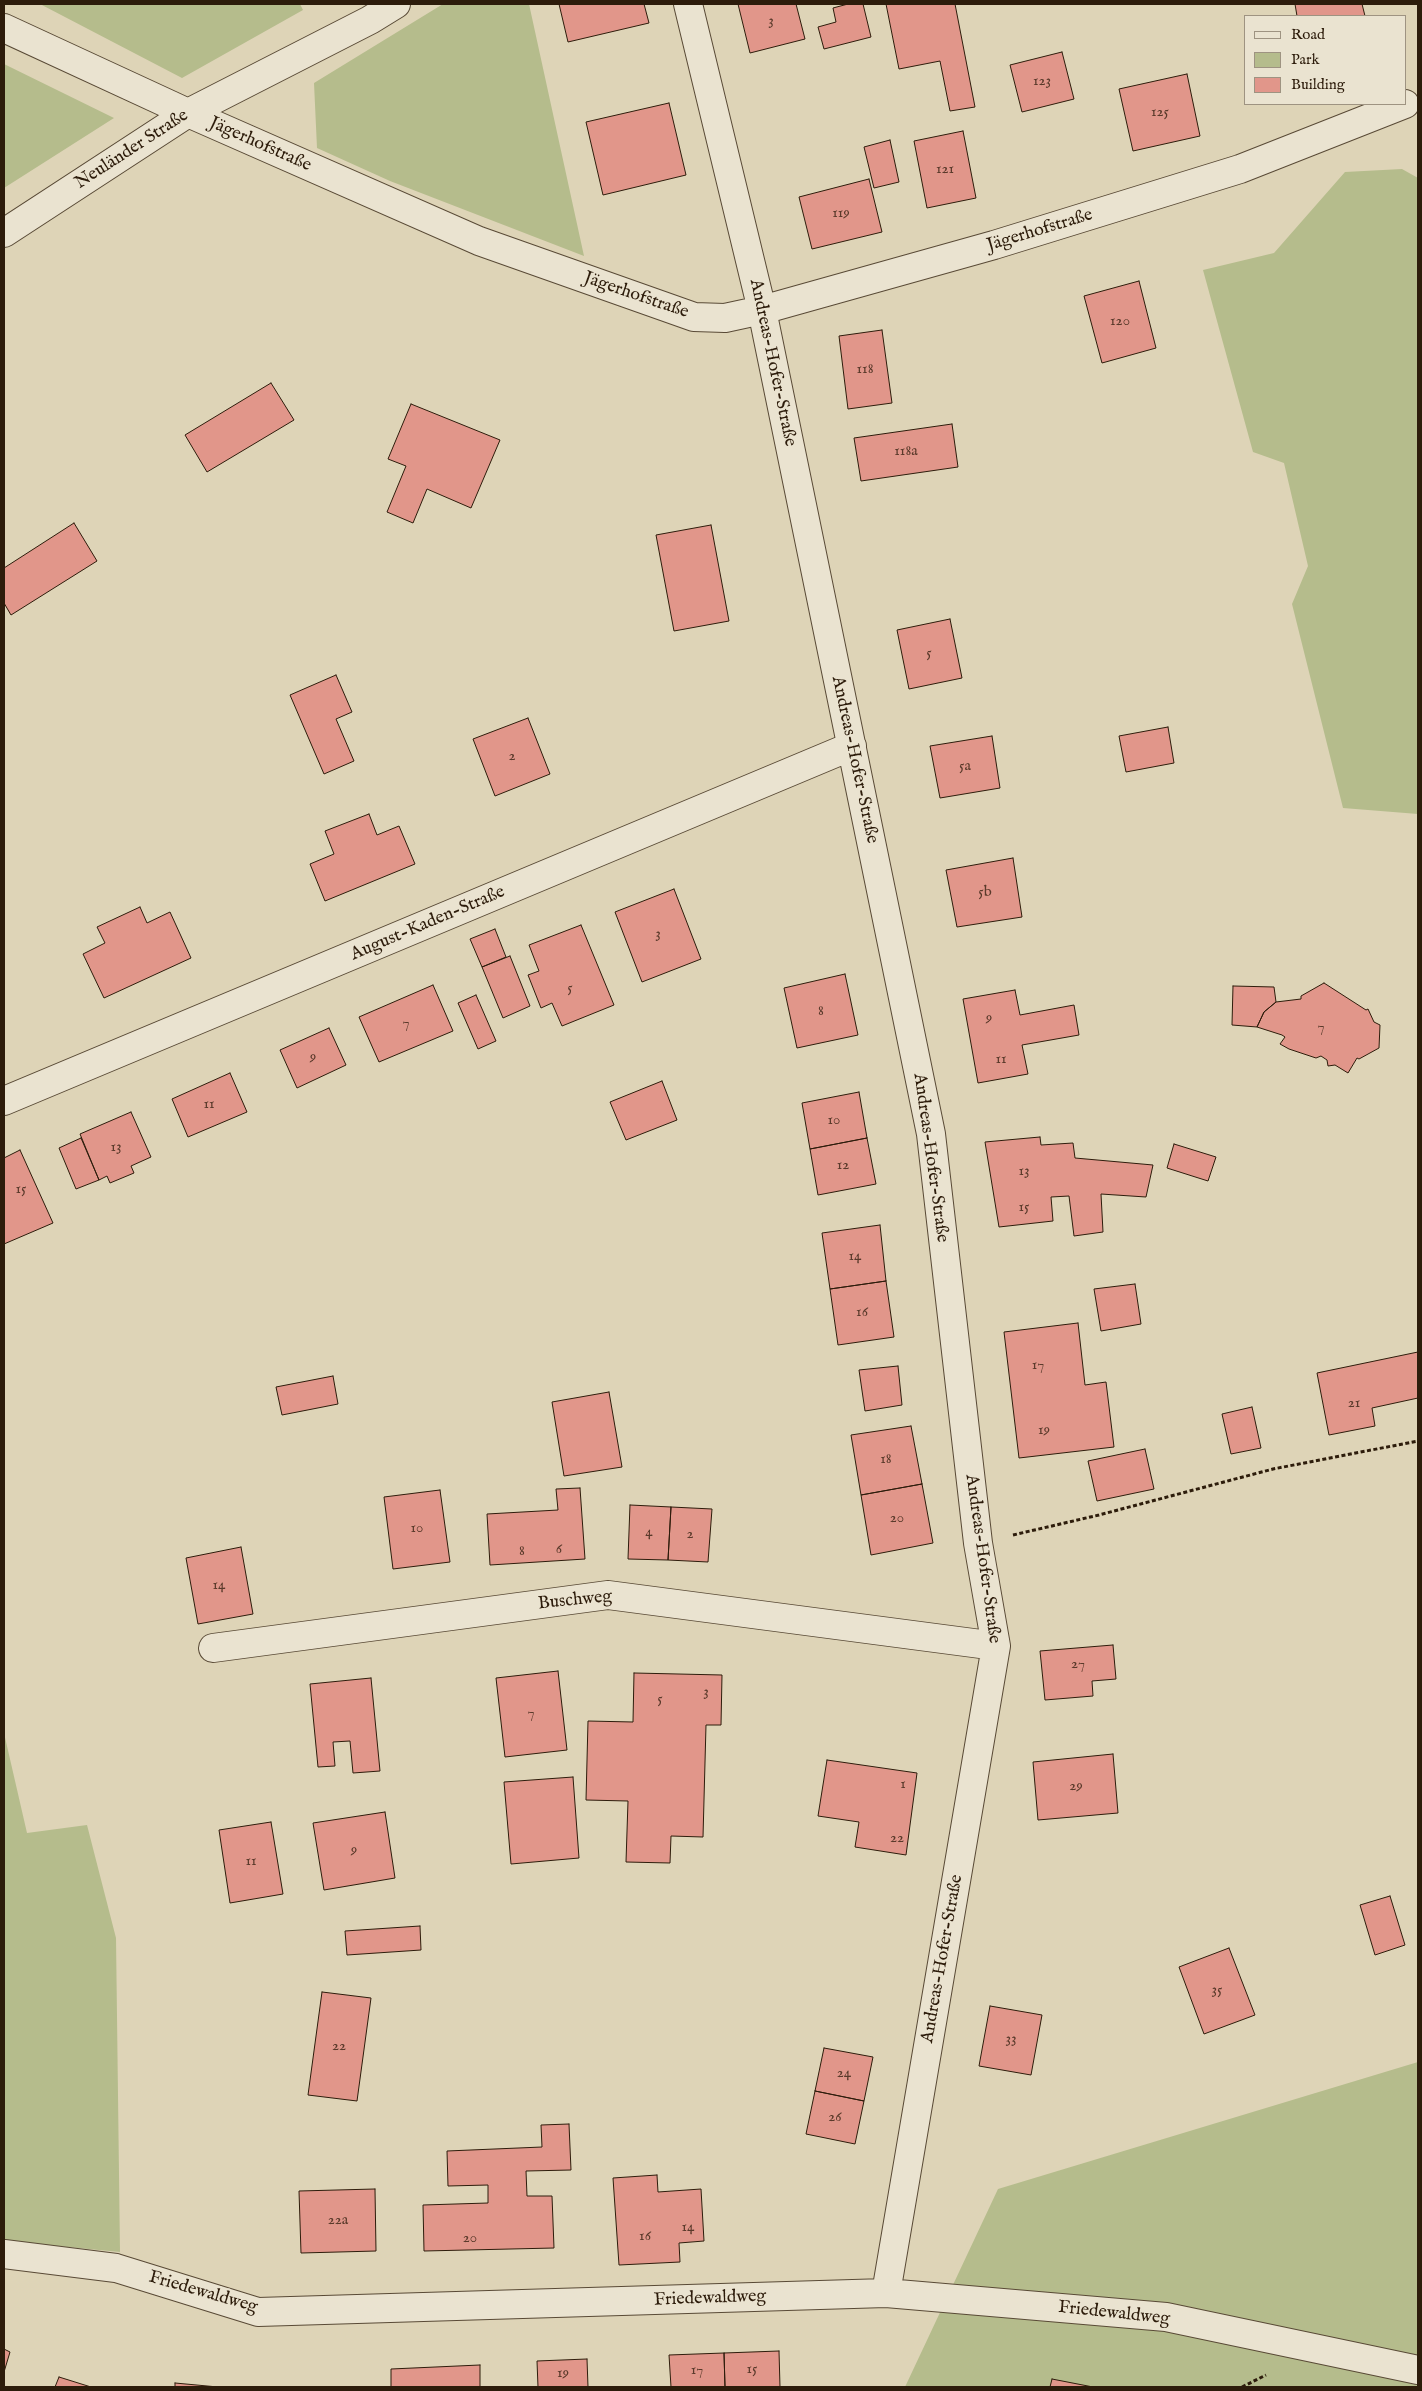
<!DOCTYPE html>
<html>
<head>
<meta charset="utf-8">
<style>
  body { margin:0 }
  #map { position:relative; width:1422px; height:2391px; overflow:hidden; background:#ded4b7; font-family:"IM FELL English",serif }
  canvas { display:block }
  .frame { position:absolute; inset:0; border:5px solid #2d1c0b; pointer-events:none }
  .legend { position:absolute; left:1244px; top:15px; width:162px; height:90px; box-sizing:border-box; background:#eae3d0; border:1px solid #9e9381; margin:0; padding:6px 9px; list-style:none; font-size:15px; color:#2d1c0b }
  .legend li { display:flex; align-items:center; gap:10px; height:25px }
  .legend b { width:25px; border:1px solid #9e9381 }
</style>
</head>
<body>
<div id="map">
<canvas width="1422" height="2391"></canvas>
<div class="frame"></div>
<ul class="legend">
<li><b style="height:6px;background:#eae3d0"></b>Road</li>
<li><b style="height:14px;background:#b5bc8c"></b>Park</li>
<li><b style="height:14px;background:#e1968a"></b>Building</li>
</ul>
</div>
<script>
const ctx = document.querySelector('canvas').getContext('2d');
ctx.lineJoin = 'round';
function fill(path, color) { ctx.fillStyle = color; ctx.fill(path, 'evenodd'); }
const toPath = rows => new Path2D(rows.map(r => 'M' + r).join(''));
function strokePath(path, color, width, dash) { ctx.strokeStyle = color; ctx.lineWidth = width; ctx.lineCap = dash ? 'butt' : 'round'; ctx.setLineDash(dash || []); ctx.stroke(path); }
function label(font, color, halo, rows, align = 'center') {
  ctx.font = font + ' "IM FELL English",serif'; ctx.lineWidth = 4; ctx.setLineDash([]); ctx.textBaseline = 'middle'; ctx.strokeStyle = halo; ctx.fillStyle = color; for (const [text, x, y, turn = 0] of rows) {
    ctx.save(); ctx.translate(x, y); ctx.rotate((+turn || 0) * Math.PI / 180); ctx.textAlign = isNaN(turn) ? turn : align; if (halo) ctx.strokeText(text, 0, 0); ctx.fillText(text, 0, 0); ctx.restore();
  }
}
fill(toPath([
  [40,4,300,4,303,10,182,78],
  [443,4,529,4,584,256,390,181,317,148,314,83],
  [4,64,114,118,4,188],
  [1402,169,1418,178,1418,814,1343,808,1292,604,1308,566,1284,463,1253,452,1203,270,1274,253,1345,172],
  [4,1733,27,1833,87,1825,116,1938,120,2252,4,2241],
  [1418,2062,1418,2387,905,2387,998,2189]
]), '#b5bc8c');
const building = toPath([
  [559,4,644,4,649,23,568,42,559,4],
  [738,4,796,4,805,39,750,53,738,4],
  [848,4,863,4,871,37,824,49,818,27,836,22,833,8,848,4],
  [886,4,955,4,975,107,950,111,940,61,899,69,886,4],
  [1295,4,1362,4,1365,16,1297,16,1295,4],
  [1062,52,1074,99,1022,112,1010,65,1062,52],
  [1187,74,1200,136,1133,151,1119,89,1187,74],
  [669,103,686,175,603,195,586,122,669,103],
  [963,131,976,198,927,208,914,141,963,131],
  [890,140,899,182,874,188,864,147,890,140],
  [869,179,882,232,812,249,799,197,869,179],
  [1139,281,1156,348,1102,363,1084,296,1139,281],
  [882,330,892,403,848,409,839,336,882,330],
  [271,383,294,420,207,472,185,435,271,383],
  [411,404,500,440,471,508,427,489,413,523,387,512,406,466,388,459,411,404],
  [952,424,958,467,861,481,854,438,952,424],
  [74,523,97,561,11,615,4,603,4,568,74,523],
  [711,525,729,621,674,631,656,535,711,525],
  [950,619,962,678,909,689,897,630,950,619],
  [336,675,352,712,336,719,354,761,324,774,290,695,336,675],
  [528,718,550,774,495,796,473,739,528,718],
  [1168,727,1174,763,1126,772,1119,736,1168,727],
  [992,736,1000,788,940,798,930,746,992,736],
  [369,814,377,835,399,826,415,864,325,901,310,864,334,854,325,831,369,814],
  [1013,858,1022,917,957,927,946,870,1013,858],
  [674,889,701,959,642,982,615,912,674,889],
  [140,907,147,923,170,912,191,958,104,998,83,954,105,943,97,927,140,907],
  [581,925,614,1005,562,1026,552,1003,541,1008,528,975,539,971,529,945,581,925],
  [495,929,506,957,482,967,470,939,495,929],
  [510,956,530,1006,503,1018,482,967,510,956],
  [845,974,858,1035,797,1048,784,988,845,974],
  [1324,983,1366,1010,1368,1009,1374,1022,1380,1025,1379,1048,1359,1059,1357,1058,1348,1073,1335,1065,1328,1066,1327,1060,1321,1056,1316,1058,1289,1049,1280,1044,1285,1037,1282,1035,1257,1027,1264,1012,1276,1002,1301,999,1301,996,1324,983],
  [433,985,453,1031,379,1062,359,1017,433,985],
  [1233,986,1274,987,1276,1002,1264,1012,1257,1027,1232,1025,1233,986],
  [1015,990,1020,1015,1074,1005,1079,1035,1022,1045,1028,1074,978,1083,963,999,1015,990],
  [476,995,496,1041,478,1049,458,1003,476,995],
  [329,1028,346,1065,297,1088,280,1050,329,1028],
  [230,1073,247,1112,188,1137,172,1099,230,1073],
  [662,1081,677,1120,626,1140,610,1102,662,1081],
  [859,1092,867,1138,810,1149,802,1103,859,1092],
  [131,1112,151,1157,131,1166,134,1173,110,1183,107,1176,99,1180,80,1134,131,1112],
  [1040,1137,1041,1145,1073,1143,1075,1158,1153,1165,1146,1197,1101,1194,1103,1232,1074,1236,1069,1196,1051,1197,1053,1221,999,1227,985,1142,1040,1137],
  [81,1138,99,1180,76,1189,59,1148,81,1138],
  [867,1138,876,1184,818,1195,810,1149,867,1138],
  [1174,1144,1216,1157,1208,1181,1167,1168,1174,1144],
  [20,1150,53,1223,4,1244,4,1158,20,1150],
  [880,1225,886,1281,830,1289,822,1233,880,1225],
  [886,1281,894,1337,838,1345,830,1289,886,1281],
  [1135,1284,1141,1324,1101,1331,1094,1289,1135,1284],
  [1078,1323,1085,1385,1106,1382,1114,1447,1019,1458,1004,1332,1078,1323],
  [1418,1352,1418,1398,1372,1408,1375,1426,1329,1435,1317,1373,1418,1352],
  [898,1366,902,1405,865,1411,859,1370,898,1366],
  [333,1376,338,1404,282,1415,276,1387,333,1376],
  [609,1392,622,1467,564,1476,552,1402,609,1392],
  [1252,1407,1261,1448,1231,1454,1222,1414,1252,1407],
  [911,1426,922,1484,861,1495,851,1435,911,1426],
  [1145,1449,1154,1489,1097,1501,1088,1461,1145,1449],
  [922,1484,933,1543,871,1555,861,1495,922,1484],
  [580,1488,585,1559,490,1565,487,1514,558,1510,556,1489,580,1488],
  [440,1490,450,1562,393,1569,384,1497,440,1490],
  [630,1505,671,1507,668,1560,628,1559,630,1505],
  [671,1507,712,1509,708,1562,668,1560,671,1507],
  [241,1547,253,1614,198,1624,186,1558,241,1547],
  [1113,1645,1116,1679,1092,1681,1093,1696,1045,1700,1040,1651,1113,1645],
  [558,1671,567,1750,505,1757,496,1678,558,1671],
  [634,1673,722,1675,721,1725,706,1725,703,1837,671,1836,670,1863,626,1862,628,1801,586,1800,588,1721,633,1722,634,1673],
  [371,1678,380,1771,353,1773,350,1741,333,1742,335,1766,318,1767,310,1684,371,1678],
  [1113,1754,1118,1813,1038,1820,1033,1762,1113,1754],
  [827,1760,917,1773,906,1855,855,1847,859,1822,818,1816,827,1760],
  [573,1777,579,1858,511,1864,504,1782,573,1777],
  [385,1812,395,1878,324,1890,313,1823,385,1812],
  [271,1822,283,1894,230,1903,219,1830,271,1822],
  [1390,1896,1405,1945,1375,1955,1360,1905,1390,1896],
  [420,1926,421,1950,347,1955,345,1931,420,1926],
  [1229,1948,1255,2015,1204,2034,1179,1967,1229,1948],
  [322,1992,371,1998,357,2101,308,2095,322,1992],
  [990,2006,1042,2015,1031,2075,979,2066,990,2006],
  [824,2048,873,2057,864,2101,815,2091,824,2048],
  [815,2091,864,2101,855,2144,806,2134,815,2091],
  [569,2124,571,2170,526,2171,527,2196,552,2196,554,2248,424,2251,423,2205,488,2203,488,2185,448,2186,447,2151,542,2147,541,2125,569,2124],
  [657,2175,658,2192,701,2189,704,2241,679,2243,680,2262,619,2265,613,2178,657,2175],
  [375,2189,376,2251,301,2253,299,2191,375,2189],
  [4,2349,10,2352,4,2372,4,2349],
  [779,2351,780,2387,725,2387,724,2353,779,2351],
  [724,2353,725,2387,671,2387,669,2355,724,2353],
  [587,2359,588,2387,538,2387,537,2361,587,2359],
  [480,2365,480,2387,391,2387,391,2369,480,2365],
  [59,2377,91,2387,55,2387,59,2377],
  [1052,2379,1093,2387,1050,2387,1052,2379],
  [175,2383,218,2387,175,2387,175,2383]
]);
fill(building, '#e1968a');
strokePath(building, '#2d1c0b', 1);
const minor = toPath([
  [688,4,762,310,931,1134,978,1543,996,1646,886,2293],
  [4,28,188,113,479,241,694,317,725,318,762,310,994,245,1240,169,1405,104],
  [4,233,188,113,370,20,396,4],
  [4,1101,852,746],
  [213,1648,608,1595,996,1646],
  [4,2254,116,2268,258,2312,886,2293,1166,2317,1418,2370]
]);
strokePath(minor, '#594a36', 30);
strokePath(toPath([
  [1013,1535,1099,1515,1273,1469,1418,1441],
  [1242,2387,1266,2375]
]), '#2d1c0b', 3, [4, 2.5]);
strokePath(minor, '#eae3d0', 28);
label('15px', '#5a3a2b', null, [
  ["3",771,22],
  ["123",1042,82],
  ["125",1160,113],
  ["121",945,170],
  ["119",841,214],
  ["120",1120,322],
  ["118",865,370],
  ["118a",906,452],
  ["5",929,654],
  ["2",512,757],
  ["5a",965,767],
  ["5b",985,893],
  ["3",658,935],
  ["5",570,989],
  ["8",821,1012],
  ["9",989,1019],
  ["7",406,1024],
  ["7",1321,1028],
  ["9",313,1058],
  ["11",1001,1060],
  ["11",209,1105],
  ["10",834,1121],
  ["13",116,1148],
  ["12",843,1166],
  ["13",1024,1172],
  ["15",21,1190],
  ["15",1024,1208],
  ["14",855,1257],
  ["16",862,1313],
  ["17",1038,1366],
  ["21",1354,1404],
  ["19",1044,1431],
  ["18",886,1460],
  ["20",897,1519],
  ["10",417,1529],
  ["4",649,1533],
  ["2",690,1535],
  ["6",559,1550],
  ["8",522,1552],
  ["14",219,1586],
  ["27",1078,1665],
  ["3",706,1693],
  ["5",660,1700],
  ["7",531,1714],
  ["1",903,1785],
  ["29",1076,1787],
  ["22",897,1839],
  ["9",354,1851],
  ["11",251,1862],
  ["35",1217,1991],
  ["33",1011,2040],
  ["22",339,2047],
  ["24",844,2074],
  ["26",835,2118],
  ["22a",338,2221],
  ["14",688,2228],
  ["16",645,2237],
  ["20",470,2239],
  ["15",752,2370],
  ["17",697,2371],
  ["19",563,2374]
]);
label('18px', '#2d1c0b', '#eae3d0', [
  ["Jägerhofstraße",260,145,24],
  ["Neuländer Straße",132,150,-33],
  ["Jägerhofstraße",1040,231,-17],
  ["Jägerhofstraße",636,296,19],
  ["Andreas-Hofer-Straße",772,363,78],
  ["Andreas-Hofer-Straße",854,760,78],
  ["August-Kaden-Straße",428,924,-23],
  ["Andreas-Hofer-Straße",930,1158,82],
  ["Andreas-Hofer-Straße",982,1559,82],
  ["Buschweg",575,1601,-6],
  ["Andreas-Hofer-Straße",943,1959,-80],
  ["Friedewaldweg",203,2293,16],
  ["Friedewaldweg",710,2299,-2],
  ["Friedewaldweg",1114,2314,6]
]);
</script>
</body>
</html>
